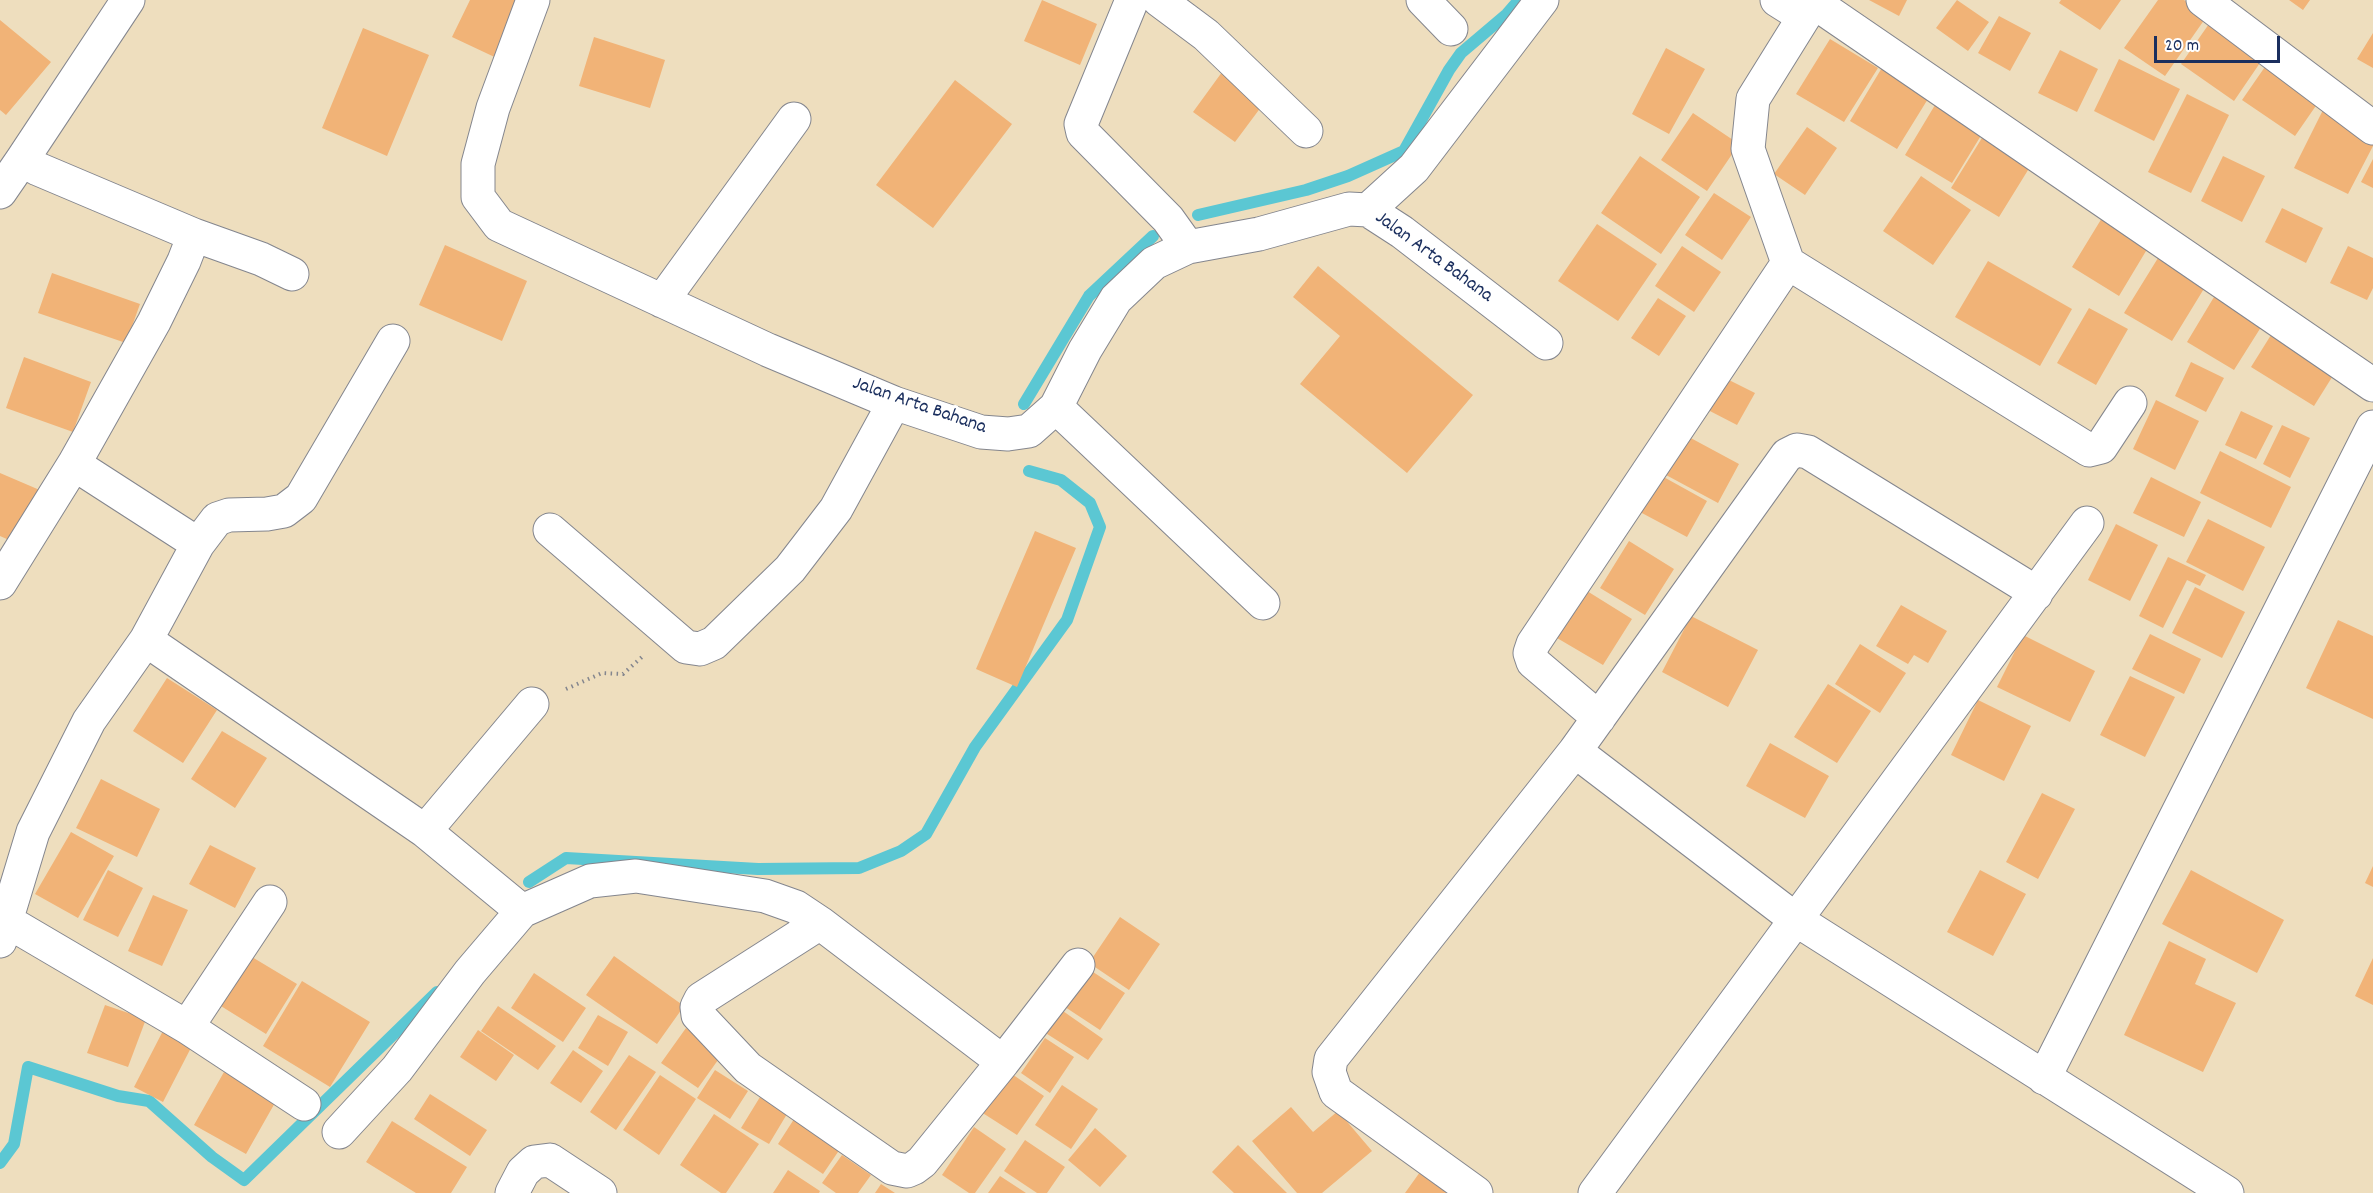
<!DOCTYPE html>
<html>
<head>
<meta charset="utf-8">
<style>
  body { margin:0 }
  #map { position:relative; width:2373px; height:1193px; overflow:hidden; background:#eedebe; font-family:Dekko,sans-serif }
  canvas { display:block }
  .scale { position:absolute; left:2154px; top:36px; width:126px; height:27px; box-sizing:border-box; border:3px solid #1b2f5e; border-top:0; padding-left:8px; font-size:18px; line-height:21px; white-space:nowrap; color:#1b2f5e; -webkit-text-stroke:4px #fff; paint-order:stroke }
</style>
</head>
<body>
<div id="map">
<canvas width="2373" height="1193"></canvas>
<div class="scale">20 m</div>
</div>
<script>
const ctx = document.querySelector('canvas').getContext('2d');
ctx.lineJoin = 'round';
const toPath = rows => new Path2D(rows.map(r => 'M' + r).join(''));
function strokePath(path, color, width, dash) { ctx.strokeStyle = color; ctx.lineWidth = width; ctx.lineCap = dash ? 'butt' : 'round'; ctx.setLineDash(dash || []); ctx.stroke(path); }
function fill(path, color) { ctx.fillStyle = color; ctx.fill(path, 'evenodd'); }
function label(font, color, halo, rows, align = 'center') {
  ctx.font = font + ' Dekko,sans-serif'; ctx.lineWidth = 6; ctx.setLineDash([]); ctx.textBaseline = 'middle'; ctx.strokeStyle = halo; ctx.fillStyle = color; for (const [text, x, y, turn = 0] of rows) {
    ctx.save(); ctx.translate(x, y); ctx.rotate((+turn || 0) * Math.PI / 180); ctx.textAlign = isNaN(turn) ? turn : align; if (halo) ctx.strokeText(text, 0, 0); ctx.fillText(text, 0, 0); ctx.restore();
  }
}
strokePath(toPath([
  [1198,215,1306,190,1348,176,1404,151,1449,70,1461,53,1507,14,1519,0],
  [1024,404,1089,296,1153,236],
  [529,882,566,858,758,869,859,868,901,851,926,834,975,747,1067,620,1100,527,1090,503,1061,480,1029,471],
  [0,1163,14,1144,28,1067,118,1096,149,1101,212,1157,244,1180,437,992]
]), '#5bc7d3', 12);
fill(toPath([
  [470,0,522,0,503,61,452,37],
  [1042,0,1097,24,1080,65,1024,41],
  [1869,0,1907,0,1899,16],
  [1957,0,1989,22,1968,51,1936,28],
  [2061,0,2121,0,2100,30,2059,3],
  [2158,0,2184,0,2207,16,2165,76,2124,48],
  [2289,0,2310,0,2303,10],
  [1999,16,2031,33,2010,71,1978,53],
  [0,20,51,62,6,115,0,110],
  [2211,21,2264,57,2234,101,2181,64],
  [363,28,429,55,387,156,322,128],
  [2373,33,2373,68,2357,59],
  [594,37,665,60,650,108,579,86],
  [1830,39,1878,68,1844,122,1796,94],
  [1666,48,1705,69,1669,134,1632,114],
  [2060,50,2098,69,2077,112,2038,93],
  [2119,59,2180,89,2154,141,2094,111],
  [2269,61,2322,97,2295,136,2242,100],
  [1883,66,1931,94,1897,149,1850,121],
  [1225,68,1267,99,1235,142,1193,112],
  [955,80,1012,124,933,228,876,185],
  [2187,94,2229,115,2191,193,2148,172],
  [1938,100,1985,129,1952,183,1905,155],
  [2323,110,2373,135,2373,146,2348,194,2294,168],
  [1693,113,1739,144,1707,191,1661,160],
  [1807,127,1837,148,1805,195,1774,174],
  [1985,133,2033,162,1999,217,1951,188],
  [1640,156,1700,197,1661,254,1601,213],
  [2223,156,2265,176,2242,222,2201,201],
  [2373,159,2373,188,2361,182],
  [1921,176,1971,210,1933,265,1883,231],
  [1714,193,1751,217,1722,260,1685,235],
  [2282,208,2323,228,2306,263,2265,242],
  [2105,213,2152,241,2119,296,2072,267],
  [1597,224,1657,264,1618,321,1558,281],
  [445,245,527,281,502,341,419,305],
  [1682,246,1721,272,1694,312,1655,286],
  [2348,246,2373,258,2373,288,2367,300,2330,283],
  [2158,258,2205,287,2172,341,2124,313],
  [1988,261,2072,309,2040,366,1955,317],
  [1318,266,1473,395,1407,473,1300,384,1340,336,1293,297],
  [52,273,140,304,126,343,38,313],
  [2220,287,2268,316,2234,370,2187,342],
  [1658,298,1686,316,1659,356,1631,338],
  [2089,308,2128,329,2096,385,2057,363],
  [2276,327,2339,366,2314,406,2251,367],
  [24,357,91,382,73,432,6,408],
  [2191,362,2224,378,2206,412,2175,396],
  [1723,377,1755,393,1737,425,1706,409],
  [2156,400,2199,421,2175,470,2133,449],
  [2241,411,2273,426,2256,459,2225,445],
  [2282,425,2310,438,2290,478,2263,464],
  [1687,436,1739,464,1718,503,1666,475],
  [2220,451,2291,487,2271,528,2200,493],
  [0,473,42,491,18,544,0,536],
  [1660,475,1707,501,1687,537,1640,512],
  [2151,477,2201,502,2184,537,2133,513],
  [2208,519,2265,547,2243,591,2186,562],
  [2116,524,2158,545,2130,601,2088,580],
  [1035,531,1076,548,1017,687,976,669],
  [1629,541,1674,569,1645,615,1600,588],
  [2168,557,2206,575,2200,586,2187,580,2163,628,2139,616],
  [2195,587,2245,612,2222,658,2172,633],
  [1587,591,1632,619,1603,665,1557,638],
  [1901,605,1947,631,1928,663,1914,655,1908,664,1876,646],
  [1691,616,1758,650,1728,707,1662,672],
  [2338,620,2373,636,2373,719,2306,688],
  [2150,634,2201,659,2184,694,2132,669],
  [2023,635,2095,671,2070,722,1997,687],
  [1860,644,1906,673,1880,713,1835,684],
  [2130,676,2175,697,2145,757,2100,735],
  [167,678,217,710,183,763,133,731],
  [1828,684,1871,711,1837,763,1794,737],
  [1978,700,2031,726,2004,781,1951,755],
  [222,731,267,758,235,808,191,779],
  [1770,743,1829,776,1805,818,1746,786],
  [101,779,160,809,137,857,76,828],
  [2042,793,2075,809,2038,879,2006,862],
  [71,832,114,856,78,918,35,894],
  [210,845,256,868,235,908,189,884],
  [2373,866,2373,887,2365,883],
  [108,870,143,888,118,937,83,920],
  [1980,870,2026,894,1993,956,1947,932],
  [2191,870,2284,920,2257,973,2162,924],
  [153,895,188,910,162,966,128,951],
  [1120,917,1160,944,1129,990,1089,963],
  [2169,941,2206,959,2195,984,2236,1003,2203,1072,2124,1035],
  [247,954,297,984,266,1034,216,1003],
  [614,956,684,1006,657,1044,586,995],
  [2373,958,2373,1005,2355,996],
  [1090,970,1125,993,1100,1030,1065,1007],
  [534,973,586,1008,563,1042,511,1008],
  [302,981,370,1022,330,1087,263,1046],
  [105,1005,146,1019,128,1067,87,1053],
  [498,1006,556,1046,538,1070,481,1031],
  [1060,1009,1103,1039,1088,1060,1044,1032],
  [598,1015,628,1032,608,1066,578,1048],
  [166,1025,195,1040,163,1102,134,1087],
  [686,1028,723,1053,698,1088,661,1063],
  [478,1030,514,1055,496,1081,460,1057],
  [1045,1038,1074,1057,1050,1093,1021,1073],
  [573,1050,603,1071,581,1103,550,1083],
  [629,1055,656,1072,616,1130,590,1112],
  [715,1070,748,1091,730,1119,697,1098],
  [1006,1070,1044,1096,1017,1135,978,1110],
  [224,1072,276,1101,246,1154,194,1125],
  [660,1075,696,1099,659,1155,623,1130],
  [1062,1085,1098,1109,1071,1149,1035,1125],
  [430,1094,487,1130,470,1156,414,1119],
  [760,1097,787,1114,769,1144,741,1128],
  [1291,1107,1313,1132,1338,1111,1372,1151,1322,1193,1297,1193,1252,1141],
  [714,1114,759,1144,726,1193,721,1193,680,1165],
  [796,1116,842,1146,823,1174,778,1144],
  [392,1121,467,1167,451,1193,416,1193,366,1162],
  [974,1127,1006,1149,975,1193,969,1193,942,1175],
  [1095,1128,1127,1156,1100,1187,1068,1160],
  [1025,1140,1065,1167,1047,1193,1037,1193,1004,1171],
  [1238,1145,1287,1193,1234,1193,1212,1172],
  [842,1155,871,1175,858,1193,836,1193,822,1183],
  [1425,1165,1462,1193,1405,1193],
  [788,1170,820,1191,819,1193,773,1193],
  [1000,1176,1026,1193,988,1193],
  [881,1184,895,1193,875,1193]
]), '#f1b377');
const minor = toPath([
  [533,0,493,108,478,164,478,197,499,225,768,350,894,403,981,432,1008,434,1029,431,1056,407,1085,350,1116,299,1154,263,1188,247,1259,234,1349,209,1368,210,1402,232,1546,343],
  [1132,0,1081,124,1083,133,1168,219,1188,247],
  [1159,0,1206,35,1306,131],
  [1423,0,1451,29],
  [1777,0,1804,17,1753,99,1748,149,1788,263,2089,450,2101,447,2130,403],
  [2203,0,2373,128],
  [1815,3,2373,385],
  [0,192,22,160],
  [1368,210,1414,168,1542,0],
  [194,235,261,259,292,274],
  [662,301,794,119],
  [1056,407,1263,603],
  [550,530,686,647,700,649,714,643,790,569,836,509,894,403],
  [198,544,217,519,229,515,267,514,284,511,301,498,393,341],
  [0,583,74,464],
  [146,640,425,831,522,911],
  [1599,718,1533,662,1530,653,1533,644,1788,263],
  [1575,751,1795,919,2227,1193],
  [425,831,532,704],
  [5,920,187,1027,304,1104],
  [0,941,33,832,89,721,146,640,198,544,74,464,154,322,184,261,194,235,38,169,22,160,128,0],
  [187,1027,270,902],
  [1003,1062,1078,965],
  [2044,1078,2373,427],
  [339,1132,397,1069,470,972,522,911,590,881,636,876,765,896,796,907,820,923,1003,1062,922,1162,914,1168,907,1171,892,1168,748,1068,698,1015,697,1007,701,999,820,923],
  [512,1193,523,1172,534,1162,550,1160,600,1193],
  [1476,1193,1336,1092,1329,1072,1331,1059,1575,751,1787,455,1797,450,1808,452,2024,585,2036,594],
  [1595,1193,2087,523]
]);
strokePath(minor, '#84868e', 35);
strokePath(toPath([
  [566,689,602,673,623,674,642,657]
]), '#84868e', 4, [1.5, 4.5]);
strokePath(minor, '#fff', 33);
label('20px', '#1b2f5e', '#fff', [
  ["Jalan Arta Bahana",1433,258,36],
  ["Jalan Arta Bahana",919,407,19]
]);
</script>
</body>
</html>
